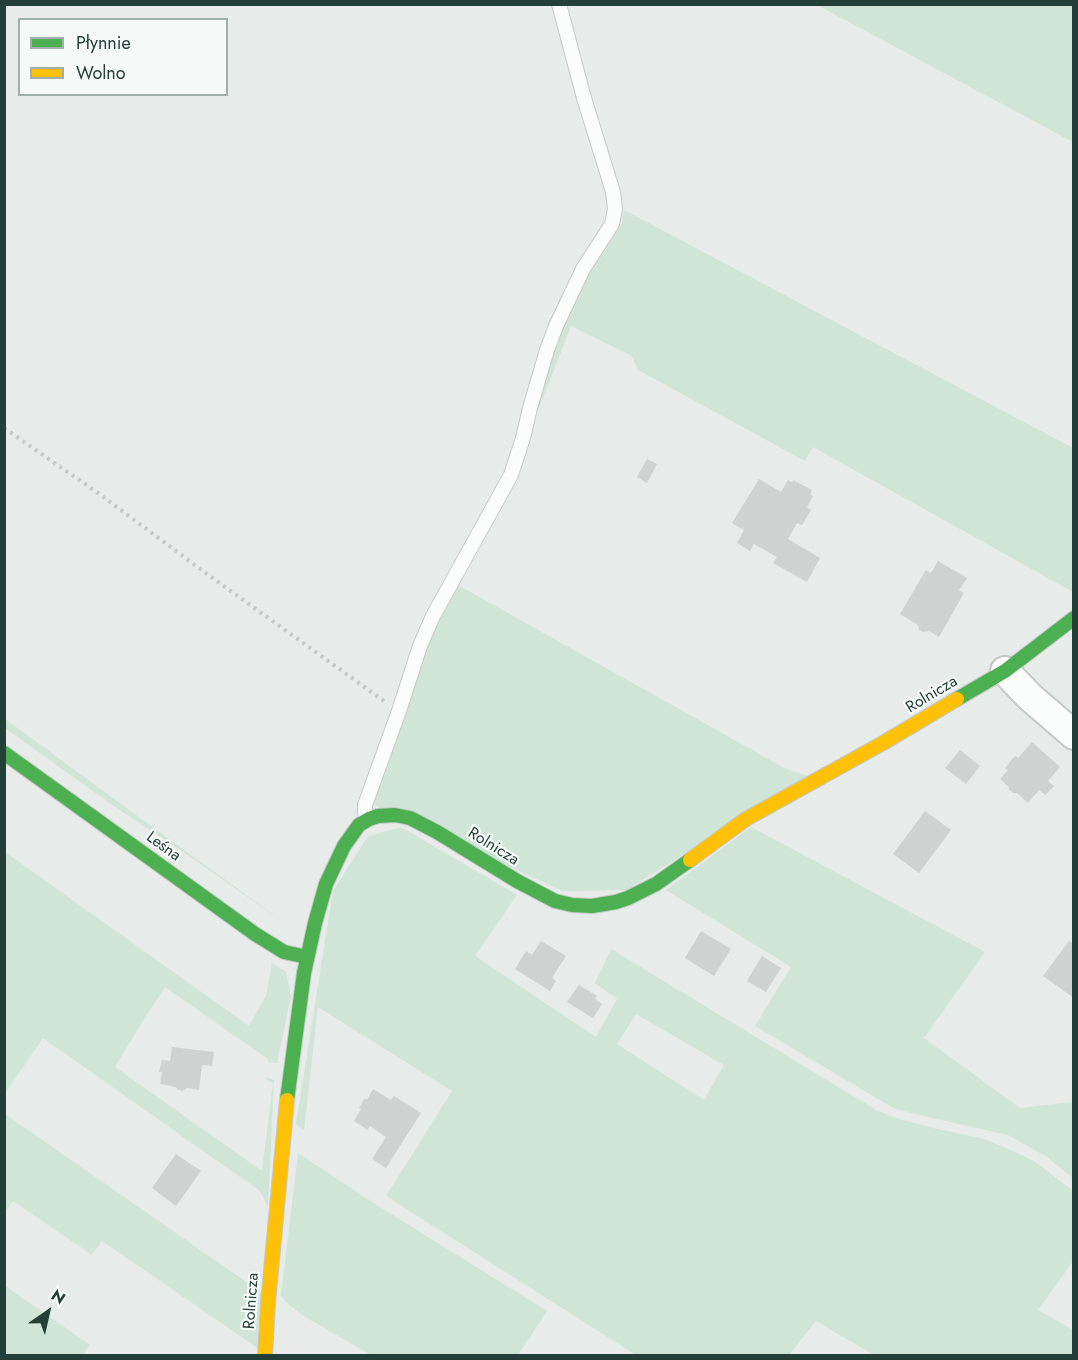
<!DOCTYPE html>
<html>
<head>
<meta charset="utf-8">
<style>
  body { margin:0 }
  #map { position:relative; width:1078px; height:1360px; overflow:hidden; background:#e7ebe9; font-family:Jost,sans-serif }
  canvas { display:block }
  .frame { position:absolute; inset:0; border:6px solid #243f38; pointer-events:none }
  .legend { position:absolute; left:18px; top:18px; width:210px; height:78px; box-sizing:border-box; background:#f5faf8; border:2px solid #a1afab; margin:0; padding:8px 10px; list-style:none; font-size:18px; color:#243f38 }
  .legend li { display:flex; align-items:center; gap:12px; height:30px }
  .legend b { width:30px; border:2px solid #a1afab }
  .north { position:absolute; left:18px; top:1282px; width:60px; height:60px; -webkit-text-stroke:4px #f5faf8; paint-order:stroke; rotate:34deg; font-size:16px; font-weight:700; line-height:24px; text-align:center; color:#243f38 }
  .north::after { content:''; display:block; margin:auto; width:21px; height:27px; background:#243f38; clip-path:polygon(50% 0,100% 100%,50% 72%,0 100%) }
</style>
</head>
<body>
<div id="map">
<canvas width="1078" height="1360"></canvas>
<div class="frame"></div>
<ul class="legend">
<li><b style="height:8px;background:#4caf50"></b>Płynnie</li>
<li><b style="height:8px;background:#ffc107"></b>Wolno</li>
</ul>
<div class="north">N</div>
</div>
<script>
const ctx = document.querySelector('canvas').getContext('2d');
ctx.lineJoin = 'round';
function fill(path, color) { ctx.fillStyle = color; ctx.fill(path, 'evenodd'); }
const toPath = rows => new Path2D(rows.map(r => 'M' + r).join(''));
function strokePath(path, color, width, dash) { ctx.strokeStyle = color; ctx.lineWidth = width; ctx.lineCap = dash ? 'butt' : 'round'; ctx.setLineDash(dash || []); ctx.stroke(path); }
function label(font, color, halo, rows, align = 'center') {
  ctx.font = font + ' Jost,sans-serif'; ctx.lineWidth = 4.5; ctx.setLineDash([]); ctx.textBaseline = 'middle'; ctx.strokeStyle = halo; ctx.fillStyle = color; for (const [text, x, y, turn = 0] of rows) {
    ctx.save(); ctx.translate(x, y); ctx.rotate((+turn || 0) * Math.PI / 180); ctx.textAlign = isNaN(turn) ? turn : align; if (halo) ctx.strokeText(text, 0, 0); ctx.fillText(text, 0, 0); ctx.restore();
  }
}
fill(toPath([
  [817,5,1073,5,1073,142],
  [624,210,1073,448,1073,592,813,447,805,461,638,370,632,356,571,326,538,411,548,359,581,285,592,266,613,238,622,223],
  [458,585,786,769,808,776,627,890,563,891,376,806,374,800,379,780,403,718,430,640],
  [5,719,173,842,289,926,185,853,111,804,5,728],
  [401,827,517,895,475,956,596,1037,617,999,595,983,611,949,876,1110,899,1119,933,1128,984,1139,1006,1148,1034,1161,1073,1191,1073,1261,1038,1310,1073,1330,1073,1355,874,1355,816,1321,789,1355,636,1355,386,1196,452,1091,318,1007,304,1130,296,1124,333,891,368,836],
  [636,1014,724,1065,704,1100,617,1044],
  [751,827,985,952,924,1038,1020,1108,1073,1102,1073,1178,1047,1157,1008,1135,937,1119,899,1110,890,1106,755,1026,791,967,666,890],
  [5,852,249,1026,266,996,272,963,286,972,291,996,277,1063,268,1062,268,1059,165,987,141,1024,115,1067,262,1171,273,1083,265,1079,266,1077,274,1080,268,1207,260,1191,43,1038,5,1093],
  [5,1114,262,1293,259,1349,102,1241,92,1255,13,1201,5,1212],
  [298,1153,380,1207,547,1311,518,1355,371,1355,302,1315,287,1303,281,1296],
  [4,1285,90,1345,83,1355,5,1355]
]), '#d0e4d7');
fill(toPath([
  [647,459,657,464,647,483,637,477],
  [759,479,781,492,788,480,792,482,793,480,812,490,810,494,813,496,807,507,811,510,802,525,797,523,788,539,820,558,807,582,773,563,777,557,754,544,750,551,737,543,744,530,732,523],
  [938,561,967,578,959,590,964,593,939,637,929,631,923,632,919,630,918,625,900,614,926,570,931,573],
  [1032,742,1060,767,1048,781,1054,786,1045,795,1039,790,1028,803,1017,793,1013,793,1009,789,1009,787,1000,779,1008,770,1005,768,1015,756,1018,758],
  [960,750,980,766,966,784,945,768],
  [925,811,951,830,919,873,893,854],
  [701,931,731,949,714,976,685,958],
  [541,941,566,956,552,978,556,981,550,991,515,969,526,951,532,955],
  [1069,941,1074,944,1074,998,1043,976],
  [762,956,781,968,766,992,747,981],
  [579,985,597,996,595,999,602,1004,593,1018,567,1002],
  [172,1047,214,1052,212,1066,202,1065,199,1090,187,1088,183,1091,178,1090,176,1087,160,1084,162,1072,159,1072,162,1060,170,1061],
  [373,1089,391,1100,394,1096,421,1113,386,1168,372,1159,386,1137,370,1126,368,1130,354,1121,361,1109,359,1108,365,1098,367,1100],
  [176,1154,201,1171,176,1206,152,1188]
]), '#ced2d1');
const lane = toPath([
  [369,819,365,813,365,805,399,711,420,646,433,616,511,475,523,438,530,408,547,350,556,326,583,269,612,224,615,209,613,192,584,98,559,4]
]);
const street = toPath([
  [1005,671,1030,697,1074,735]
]);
const fast = toPath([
  [957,699,1005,671,1074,618],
  [4,753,255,934,284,952,307,957],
  [287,1100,304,973,315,923,326,884,344,846,359,825,369,819,378,816,395,815,410,818,437,832,517,881,555,901,572,905,592,906,616,902,628,898,656,884,690,860]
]);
const slow = toPath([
  [690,860,746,819,883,743,957,699],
  [265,1356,268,1303,287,1100]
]);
strokePath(lane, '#c4c8c6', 16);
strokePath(street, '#c4c8c6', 32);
strokePath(fast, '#c2c9c6', 16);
strokePath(slow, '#c2c9c6', 16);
strokePath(toPath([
  [4,428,98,493,207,574,384,701]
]), '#c2cbc8', 4, [3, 4.5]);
strokePath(lane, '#fbfcfc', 14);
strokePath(street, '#fbfcfc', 28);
strokePath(fast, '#4caf50', 14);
strokePath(slow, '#ffc107', 14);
label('16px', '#243f38', '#f5faf8', [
  ["Rolnicza",932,695,-31],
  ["Leśna",163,847,36],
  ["Rolnicza",493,847,32],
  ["Rolnicza",252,1301,-86]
]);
</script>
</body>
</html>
